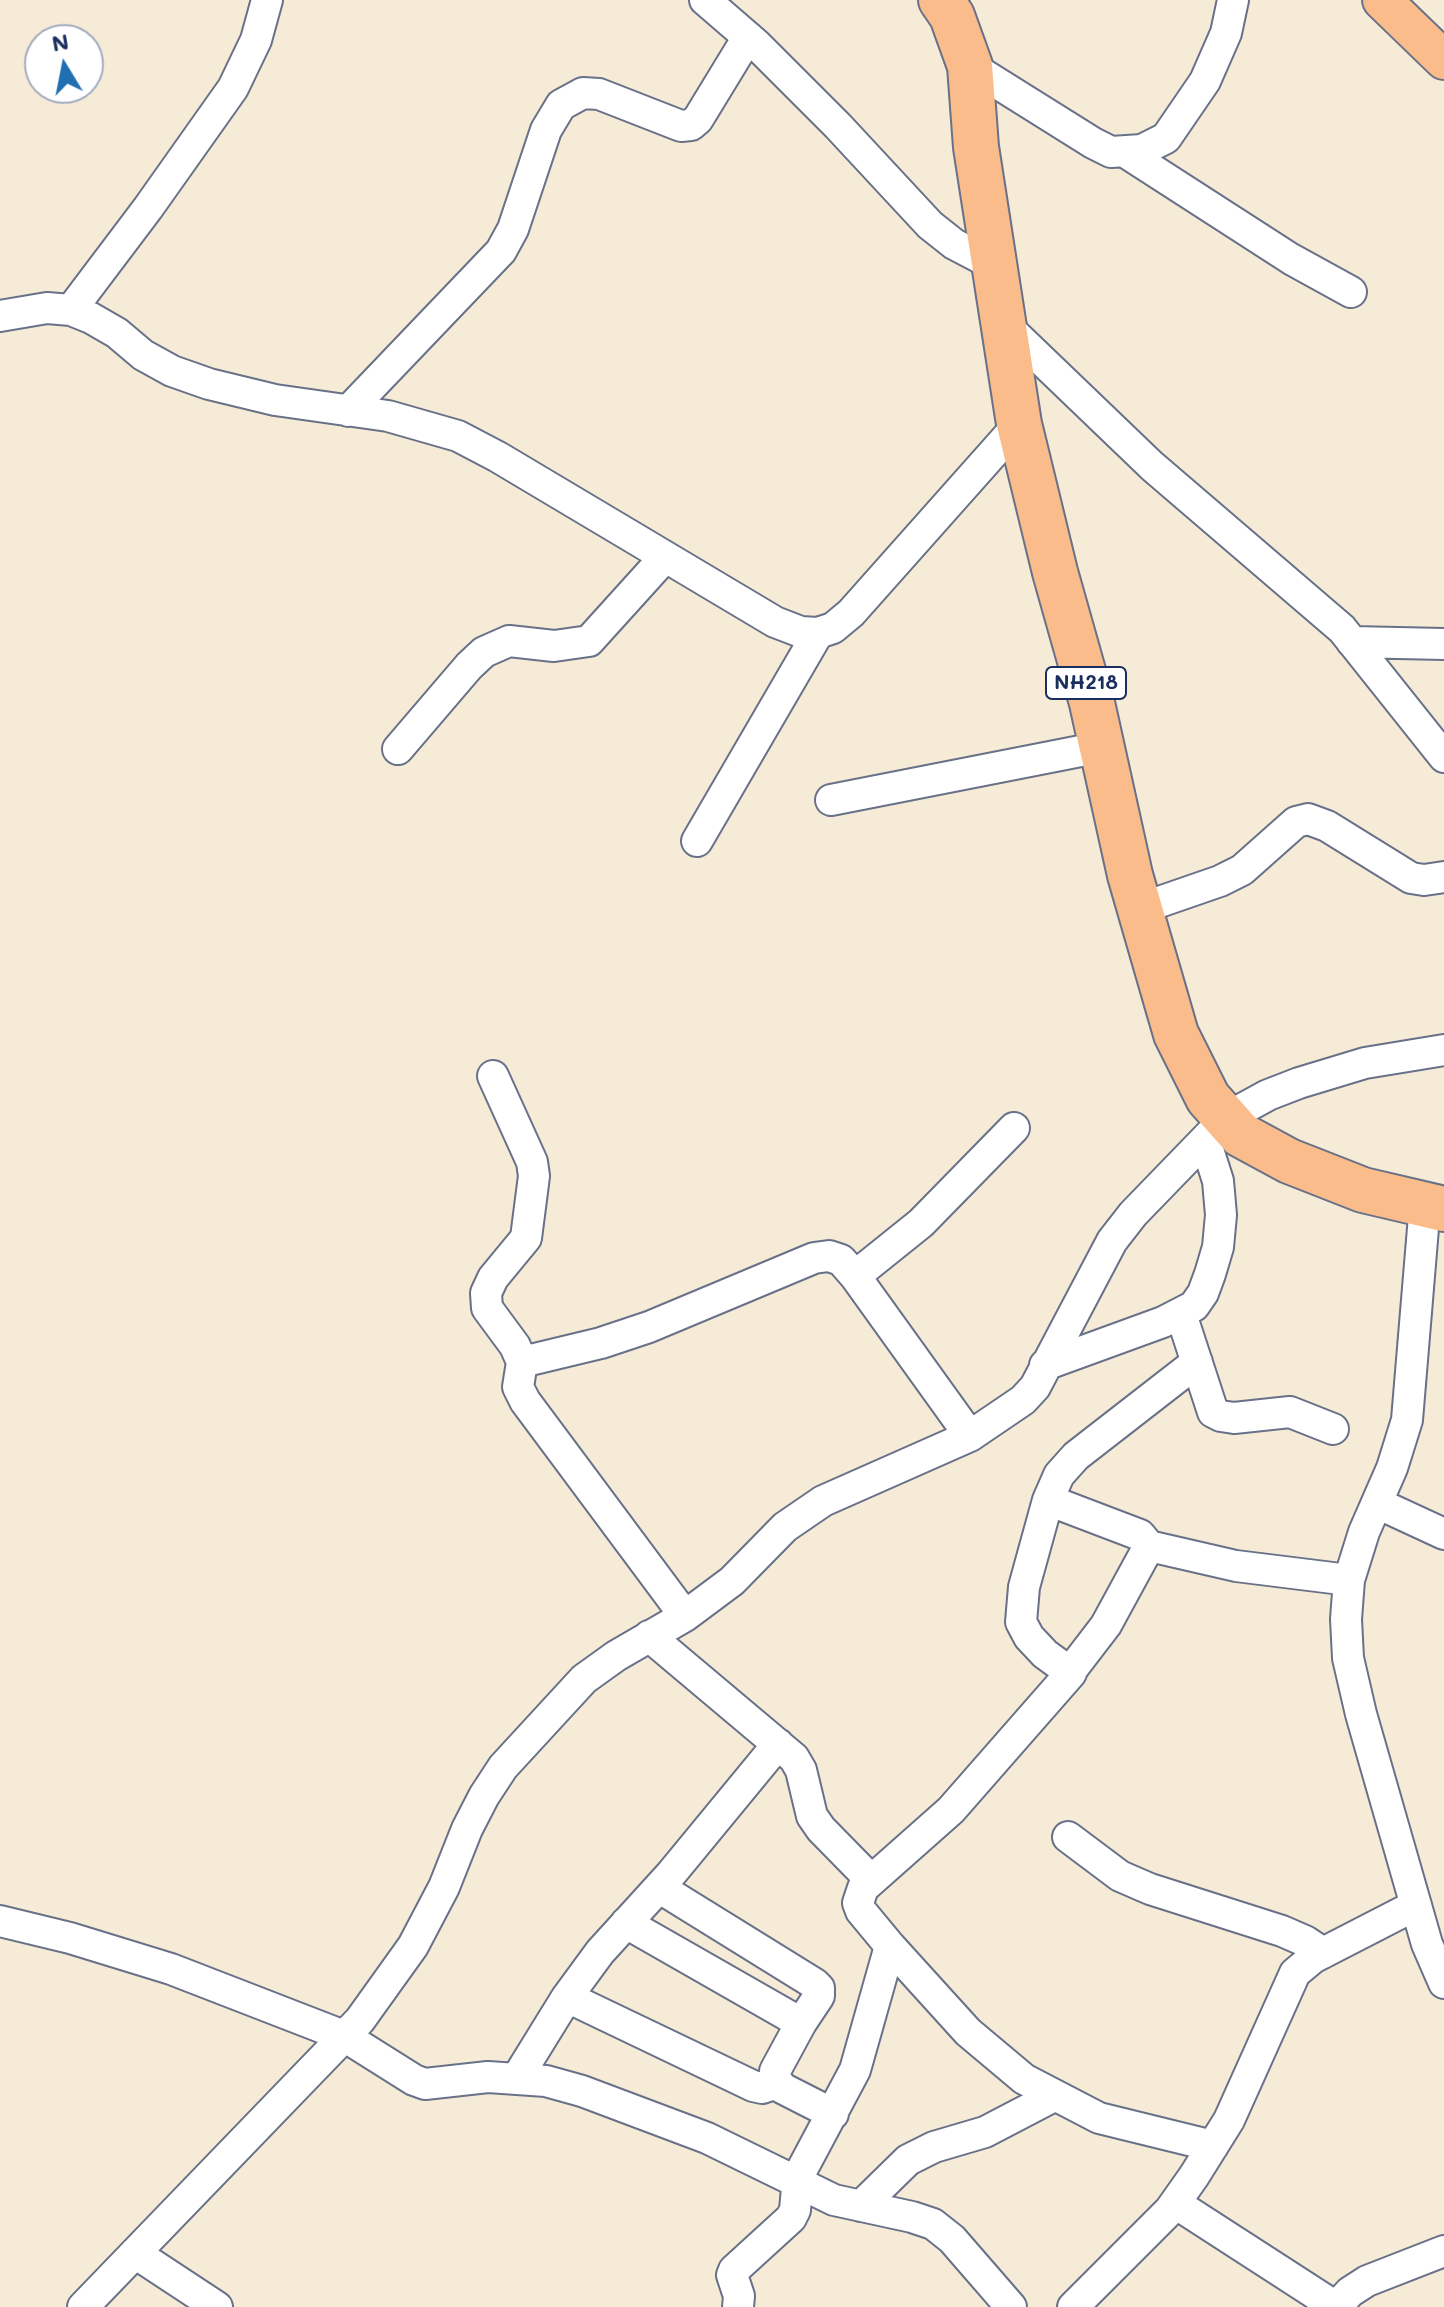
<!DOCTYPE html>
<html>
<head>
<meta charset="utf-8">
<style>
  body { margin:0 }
  #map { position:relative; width:1444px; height:2307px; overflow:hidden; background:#f6ebd7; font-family:Mali,sans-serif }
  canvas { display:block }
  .north { position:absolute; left:24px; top:24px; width:80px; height:80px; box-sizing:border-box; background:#fff; border:2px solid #a4acbf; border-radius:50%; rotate:350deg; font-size:22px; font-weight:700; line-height:32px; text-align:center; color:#1b2f5e }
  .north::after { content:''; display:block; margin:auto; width:28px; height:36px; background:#1f6fb2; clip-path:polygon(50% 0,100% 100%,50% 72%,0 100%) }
</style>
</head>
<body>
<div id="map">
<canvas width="1444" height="2307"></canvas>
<div class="north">N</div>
</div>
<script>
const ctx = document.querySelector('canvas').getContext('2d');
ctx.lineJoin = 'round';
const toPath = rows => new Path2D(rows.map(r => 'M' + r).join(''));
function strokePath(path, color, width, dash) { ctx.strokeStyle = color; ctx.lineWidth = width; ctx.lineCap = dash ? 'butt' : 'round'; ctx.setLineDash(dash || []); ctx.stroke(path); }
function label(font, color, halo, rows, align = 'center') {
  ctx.font = font + ' Mali,sans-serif'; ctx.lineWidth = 6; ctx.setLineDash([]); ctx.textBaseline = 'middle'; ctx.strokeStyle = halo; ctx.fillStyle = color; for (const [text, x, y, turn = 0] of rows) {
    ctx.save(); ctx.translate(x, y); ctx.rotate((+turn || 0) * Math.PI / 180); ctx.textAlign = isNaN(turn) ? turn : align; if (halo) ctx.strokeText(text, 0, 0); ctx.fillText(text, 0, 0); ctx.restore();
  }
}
const minor = toPath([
  [705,0,756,44,838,126,930,225,954,244,994,265],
  [970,66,1093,143,1111,152,1142,150,1166,138,1205,81,1226,33,1233,0],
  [1125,152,1291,259,1351,292],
  [71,310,148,208,233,88,256,40,267,0],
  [0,316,47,308,71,310,91,318,117,333,143,355,172,371,209,384,275,400,388,416,458,436,498,457,775,622,801,632,818,633,833,628,851,613,1019,424],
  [1002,322,1152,466,1342,629,1444,757],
  [348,411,501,251,513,229,546,130,561,105,583,93,599,94,681,126,691,125,698,119,748,37],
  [1352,642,1444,644],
  [398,749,469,666,484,652,509,641,554,646,589,641,665,557],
  [831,800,1101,747],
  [697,841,818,633],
  [1139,909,1220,881,1242,870,1296,822,1308,819,1327,826,1411,878,1424,880,1444,877],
  [493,1076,532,1162,534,1176,526,1238,493,1278,486,1293,487,1308,515,1346,522,1362,518,1387,525,1401,685,1616],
  [1425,1204,1407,1420,1392,1468,1364,1532,1349,1580,1346,1619,1348,1658,1361,1714,1427,1944,1444,1983],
  [855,1276,921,1223,1014,1128],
  [1181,1314,1213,1412,1221,1416,1234,1418,1290,1412,1333,1429],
  [522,1362,601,1343,649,1327,814,1258,829,1256,841,1260,855,1276,970,1436],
  [1197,1362,1076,1456,1059,1475,1048,1500,1024,1587,1021,1622,1029,1637,1045,1654,1071,1673,951,1810,863,1888,858,1903,861,1911,890,1946,968,2032,1024,2079,1099,2118,1213,2146],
  [1045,1365,1163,1322,1194,1306,1203,1293,1210,1274,1218,1247,1221,1215,1218,1181,1205,1140],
  [1048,1500,1140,1535,1149,1546,1106,1625,1070,1672],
  [1377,1503,1444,1534],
  [1149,1546,1236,1566,1349,1580],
  [649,1636,794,1758,801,1770,812,1816,821,1829,871,1880],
  [1068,1837,1120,1876,1150,1889,1282,1931,1305,1941,1323,1953],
  [660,1888,815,1984,819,1988,819,1996,801,2023],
  [0,1921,70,1938,171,1969,344,2036,414,2080,425,2084,488,2077,546,2081,582,2091,707,2138,834,2200,912,2217,933,2224,952,2239,1011,2307],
  [626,1923,801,2023,775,2071,775,2078,782,2088,833,2114],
  [567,1997,600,1952,671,1874,778,1744],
  [517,2078,567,1997,753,2086,762,2088,777,2083],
  [1175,2203,1336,2307],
  [861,2206,908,2160,934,2147,985,2132,1054,2096],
  [135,2253,217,2307],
  [83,2307,360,2020,413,1946,444,1887,467,1829,484,1796,503,1767,584,1679,616,1656,685,1616,732,1581,785,1527,823,1501,970,1436,1023,1400,1035,1387,1112,1241,1133,1214,1226,1118,1268,1095,1299,1083,1365,1063,1444,1050],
  [738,2307,739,2296,732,2275,734,2270,791,2218,795,2210,798,2177,855,2070,890,1946],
  [1073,2307,1170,2210,1194,2176,1229,2120,1295,1973,1313,1958,1416,1905],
  [1336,2307,1350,2292,1367,2281,1444,2251]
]);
const major = toPath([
  [1382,0,1444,60]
]);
const highway = toPath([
  [941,0,952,16,970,66,976,147,1019,424,1055,572,1092,703,1130,875,1176,1034,1208,1098,1241,1135,1289,1161,1363,1190,1444,1209]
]);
strokePath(minor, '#687188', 34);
strokePath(major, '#687188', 42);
strokePath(highway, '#687188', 48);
strokePath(minor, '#fff', 30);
strokePath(major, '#f9bc8a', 38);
strokePath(highway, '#f9bc8a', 44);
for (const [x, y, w] of [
  [1086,683,80]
]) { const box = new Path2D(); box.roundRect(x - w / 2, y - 16, w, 32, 6); ctx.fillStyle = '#fff'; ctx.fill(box); strokePath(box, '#1b2f5e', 2); }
label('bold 20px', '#1b2f5e', null, [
  ["NH218",1086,683]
]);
</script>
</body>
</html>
